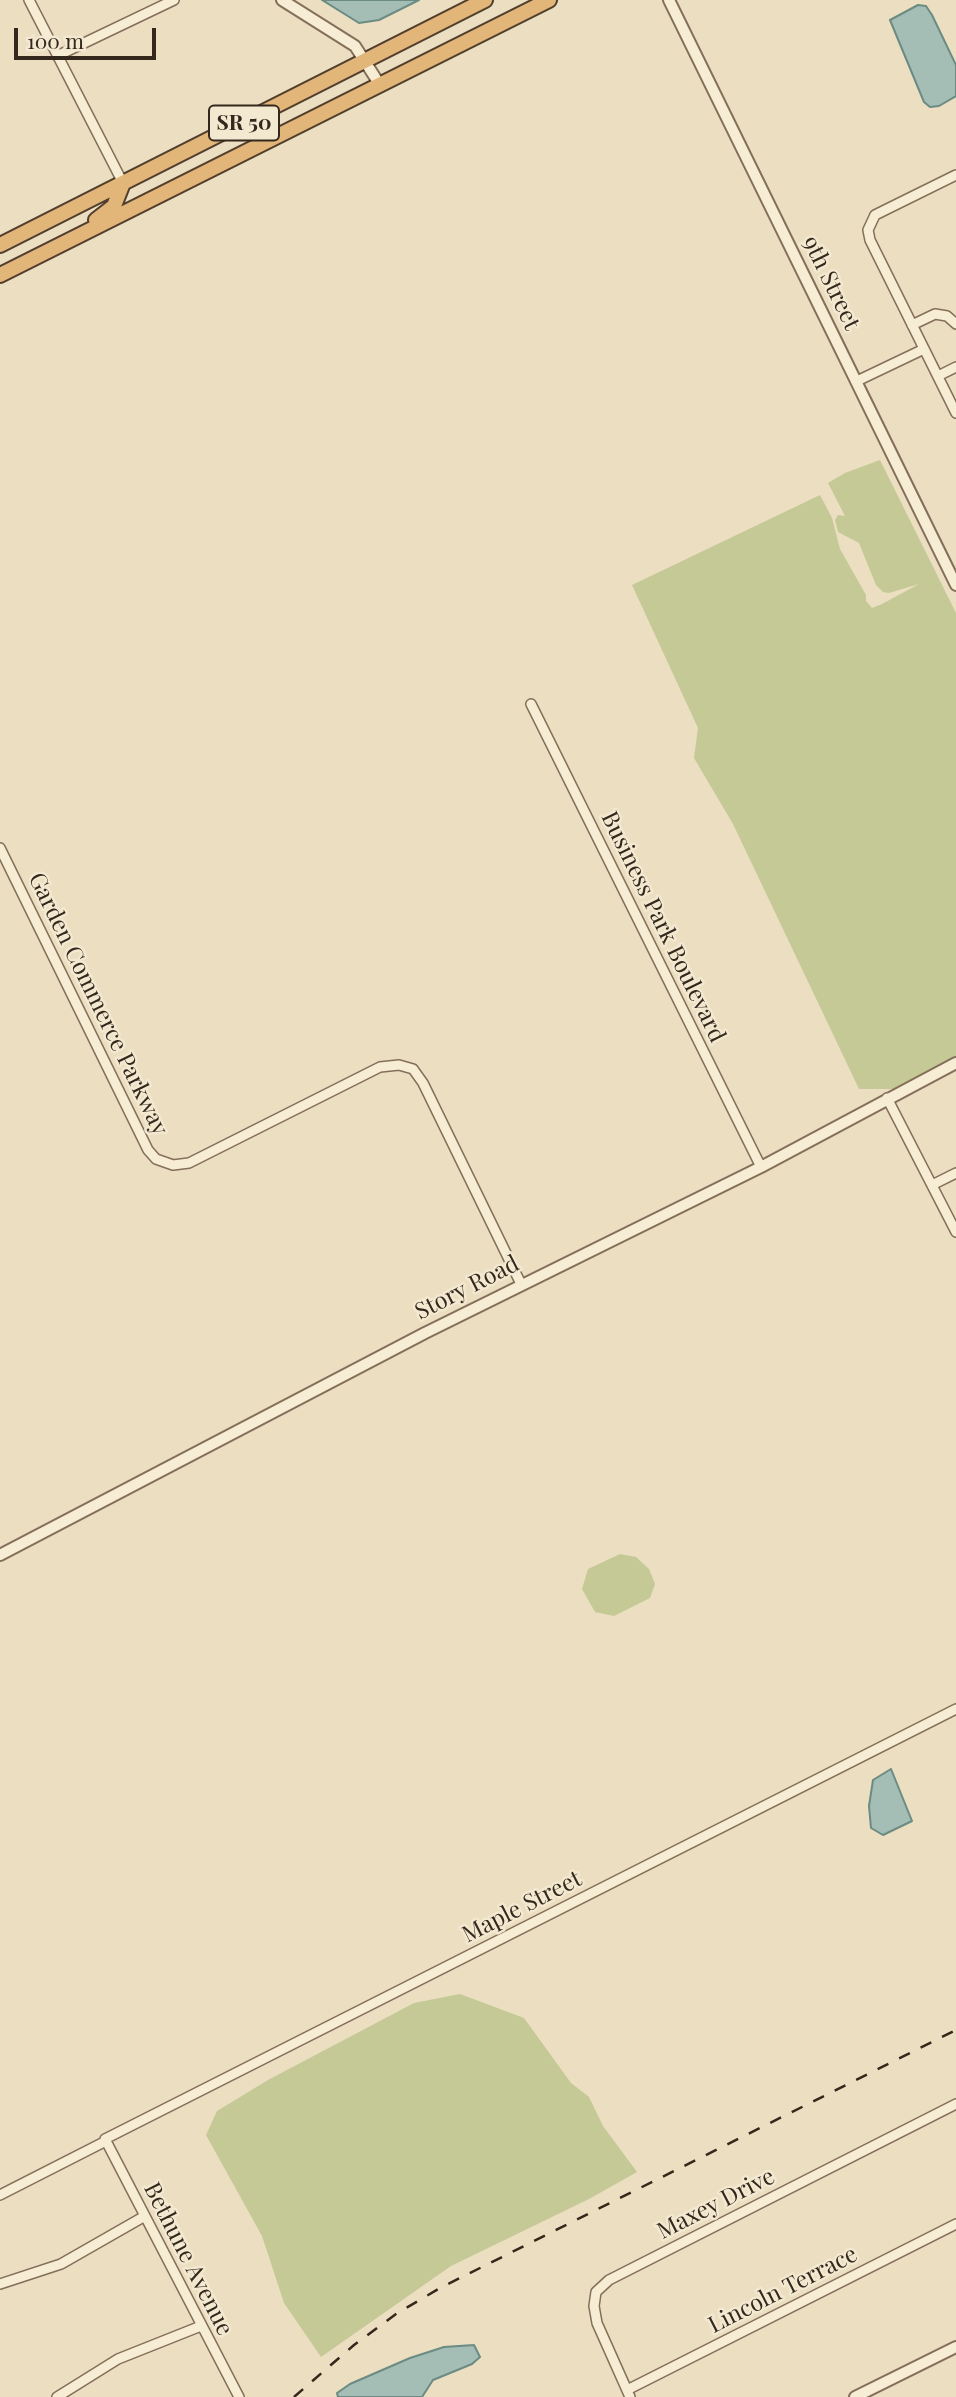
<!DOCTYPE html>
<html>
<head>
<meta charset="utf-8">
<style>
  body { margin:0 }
  #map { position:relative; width:956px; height:2397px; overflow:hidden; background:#ebdec1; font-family:"Playfair Display",serif }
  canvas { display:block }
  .scale { position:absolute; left:14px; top:28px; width:142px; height:32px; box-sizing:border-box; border:4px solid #34281d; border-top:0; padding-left:9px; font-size:21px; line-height:24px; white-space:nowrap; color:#34281d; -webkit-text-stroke:5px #f3e8d0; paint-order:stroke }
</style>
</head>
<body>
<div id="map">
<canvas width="956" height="2397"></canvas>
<div class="scale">100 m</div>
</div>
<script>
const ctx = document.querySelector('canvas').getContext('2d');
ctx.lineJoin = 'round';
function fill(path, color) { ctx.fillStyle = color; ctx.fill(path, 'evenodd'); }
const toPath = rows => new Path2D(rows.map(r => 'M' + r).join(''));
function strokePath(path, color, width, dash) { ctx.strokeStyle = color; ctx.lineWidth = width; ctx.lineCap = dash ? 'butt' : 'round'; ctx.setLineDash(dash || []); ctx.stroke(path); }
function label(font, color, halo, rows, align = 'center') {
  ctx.font = font + ' "Playfair Display",serif'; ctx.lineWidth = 5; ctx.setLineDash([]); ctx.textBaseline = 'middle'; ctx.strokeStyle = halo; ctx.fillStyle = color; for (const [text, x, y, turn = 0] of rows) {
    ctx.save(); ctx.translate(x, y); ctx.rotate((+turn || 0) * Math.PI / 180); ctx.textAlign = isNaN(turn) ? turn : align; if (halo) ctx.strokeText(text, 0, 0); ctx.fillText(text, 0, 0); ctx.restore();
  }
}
fill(toPath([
  [880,460,956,613,956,1059,902,1089,859,1089,733,824,694,758,698,728,632,585,820,495,832,518,840,549,866,595,866,601,872,608,882,604,919,584,889,593,883,592,876,585,859,543,838,532,835,520,838,515,845,516,828,483,845,473],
  [620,1554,636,1557,649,1569,655,1584,650,1598,614,1616,595,1612,582,1589,588,1569],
  [460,1994,524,2018,571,2083,589,2097,603,2126,637,2172,589,2199,451,2266,321,2357,284,2303,262,2236,206,2135,217,2111,268,2080,414,2003]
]), '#c4c996');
const water = toPath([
  [322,0,419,0,379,20,359,23,322,0],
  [918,5,926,6,932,15,956,65,956,96,939,106,930,107,924,102,890,20,918,5],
  [891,1769,912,1821,883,1835,871,1828,869,1806,873,1780,891,1769],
  [474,2345,480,2357,472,2364,433,2380,422,2397,338,2397,337,2393,350,2384,410,2358,444,2347,474,2345]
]);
fill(water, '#a4beb6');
strokePath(water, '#6b8b83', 2);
const minor = toPath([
  [29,0,123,183],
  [57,56,174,0],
  [956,175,875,215,868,230,870,240,956,413],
  [912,325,935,314,947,316,956,324],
  [938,376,956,367],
  [857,381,924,349],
  [531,704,761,1167],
  [0,848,148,1150,156,1159,173,1165,189,1163,380,1067,399,1065,413,1069,423,1083,521,1284],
  [887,1098,956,1232],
  [932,1185,956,1173],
  [0,2195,106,2141],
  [0,2284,61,2264,145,2216],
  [627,2390,956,2224],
  [57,2397,118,2359,201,2326],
  [239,2397,105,2139,956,1709],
  [630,2397,597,2323,594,2306,596,2292,609,2280,956,2104]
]);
const tertiary = toPath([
  [282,0,355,46,380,85],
  [669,0,956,585],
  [0,1555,425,1333,761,1167,956,1063],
  [855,2397,956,2347]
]);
const trunk = toPath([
  [96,220,114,206,123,183],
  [0,245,485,0],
  [0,275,549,0]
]);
strokePath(minor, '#846f5a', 12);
strokePath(tertiary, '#846f5a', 14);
strokePath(trunk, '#523e2e', 18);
strokePath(minor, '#f7ecd4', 9);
strokePath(tertiary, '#f7ecd4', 10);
strokePath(trunk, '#e2b678', 14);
strokePath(toPath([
  [294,2397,354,2345,396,2314,440,2288,956,2030]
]), '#34281d', 2.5, [12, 12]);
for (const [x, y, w] of [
  [244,123,70]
]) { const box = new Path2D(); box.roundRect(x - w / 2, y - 17.5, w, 35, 5); ctx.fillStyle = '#f3e8d0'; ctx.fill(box); strokePath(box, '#34281d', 2); }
label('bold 21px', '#34281d', null, [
  ["SR 50",244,123]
]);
label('23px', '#34281d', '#f3e8d0', [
  ["9th Street",831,283,64],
  ["Business Park Boulevard",663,927,64],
  ["Garden Commerce Parkway",98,1004,64],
  ["Story Road",467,1288,-27],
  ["Maple Street",522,1907,-27],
  ["Maxey Drive",716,2204,-27],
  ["Bethune Avenue",188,2259,63],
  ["Lincoln Terrace",783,2290,-27]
]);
</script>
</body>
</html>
